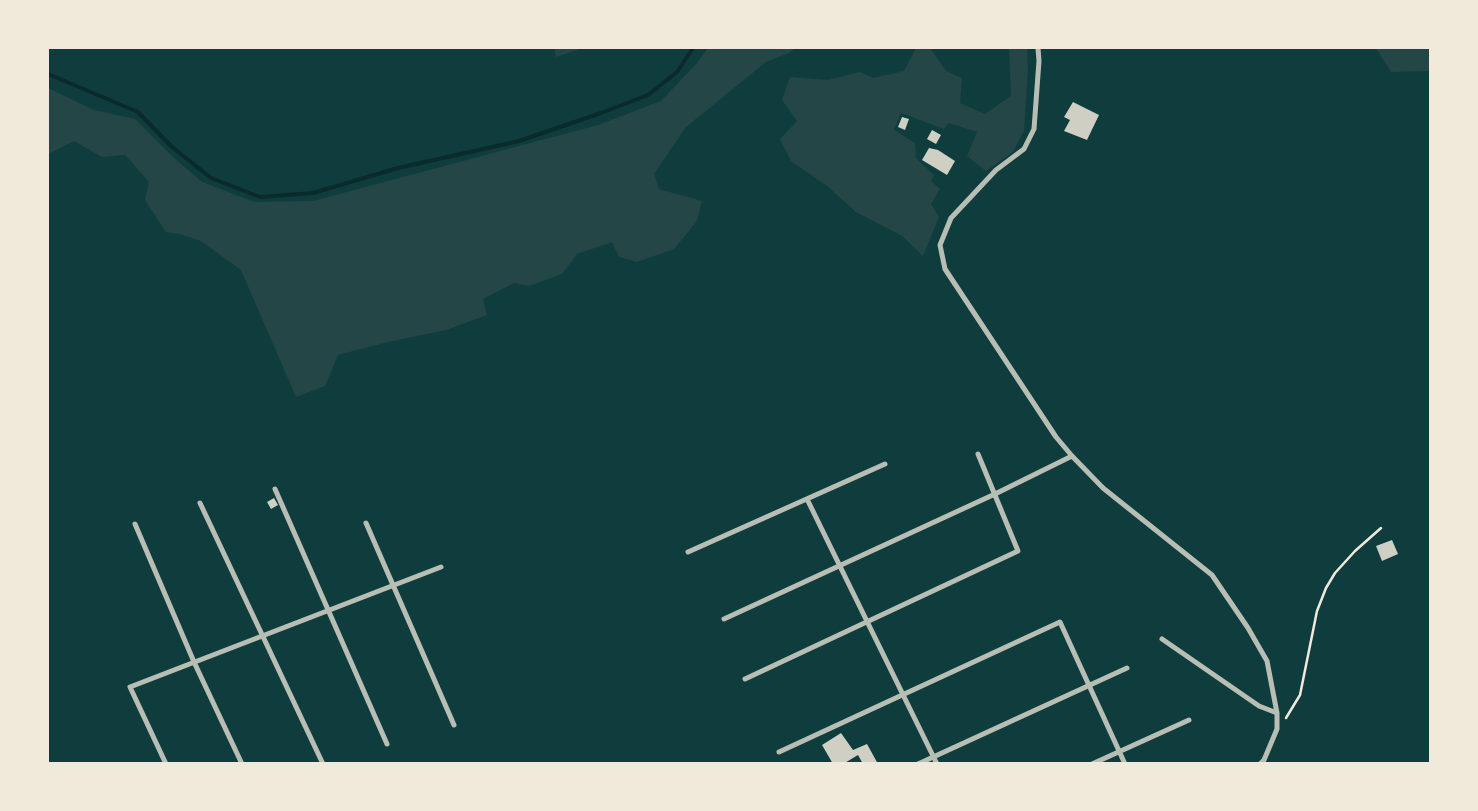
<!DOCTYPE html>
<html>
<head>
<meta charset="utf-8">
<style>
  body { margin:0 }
  #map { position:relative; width:1478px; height:811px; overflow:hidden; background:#0f3d3e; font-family:Inter,sans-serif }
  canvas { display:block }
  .frame { position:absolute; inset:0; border:49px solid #f1e9da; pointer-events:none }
</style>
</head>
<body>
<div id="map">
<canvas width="1478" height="811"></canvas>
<div class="frame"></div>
</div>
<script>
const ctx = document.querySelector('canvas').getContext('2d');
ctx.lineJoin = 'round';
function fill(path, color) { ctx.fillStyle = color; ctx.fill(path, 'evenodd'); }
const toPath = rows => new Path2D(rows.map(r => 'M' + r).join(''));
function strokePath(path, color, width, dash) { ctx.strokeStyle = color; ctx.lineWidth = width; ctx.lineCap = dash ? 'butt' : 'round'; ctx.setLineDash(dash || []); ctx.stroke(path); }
fill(toPath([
  [554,48,583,48,556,57],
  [708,48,795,48,789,53,766,62,686,127,654,174,659,189,702,201,697,221,674,249,637,262,619,257,612,242,577,254,562,274,529,286,514,283,483,299,487,315,446,330,388,342,338,355,325,386,296,397,241,270,201,241,180,234,166,232,145,200,149,182,125,155,102,157,74,141,48,154,48,88,94,110,135,119,173,157,202,182,254,202,313,201,598,125,661,101,696,64],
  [916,48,930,48,946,71,962,78,960,103,985,114,1011,96,1009,48,1027,48,1028,68,1024,131,1013,152,986,171,967,156,977,132,949,123,944,129,901,113,894,130,915,143,916,158,934,175,931,181,940,189,931,204,939,217,923,256,902,236,856,212,827,186,791,161,780,139,797,121,782,100,790,77,828,80,860,72,873,78,904,71],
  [1376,48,1430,48,1430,71,1391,72]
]), '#244646');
strokePath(toPath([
  [48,74,138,112,171,146,211,178,260,197,313,193,398,168,519,141,601,113,648,95,677,72,693,48]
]), '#0a2a2b', 4);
fill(toPath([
  [1073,102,1099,115,1087,140,1064,131,1070,120,1064,117],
  [902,117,909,119,905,130,898,127],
  [932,130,941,135,936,144,927,139],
  [929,148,938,150,955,161,947,175,922,160],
  [274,498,278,505,271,509,267,502],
  [1392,540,1398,554,1382,561,1376,546],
  [841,733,853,750,867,744,878,764,863,764,858,755,843,764,833,764,822,745]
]), '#cfcfc3');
strokePath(toPath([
  [1286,718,1300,695,1317,611,1326,588,1335,573,1355,551,1381,528]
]), '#f1e9da', 2.5);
strokePath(toPath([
  [1038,48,1039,61,1034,129,1024,149,996,170,951,218,940,245,945,269,1056,437,1072,456,1103,488,1212,575,1248,628,1267,661,1277,713,1277,729,1264,760,1260,764],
  [275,489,387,744],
  [807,499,937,764],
  [200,503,323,764],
  [366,523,454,725],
  [135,524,194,662,242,764],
  [688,552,885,464],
  [724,619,995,494,1072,456],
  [1162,639,1259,706,1277,713],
  [745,679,1018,551,978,454],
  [779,752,1060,622,1125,764],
  [166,764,130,687,441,567],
  [918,764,1127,668],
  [1092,764,1189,720]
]), '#b8beb3', 5);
</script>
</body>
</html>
